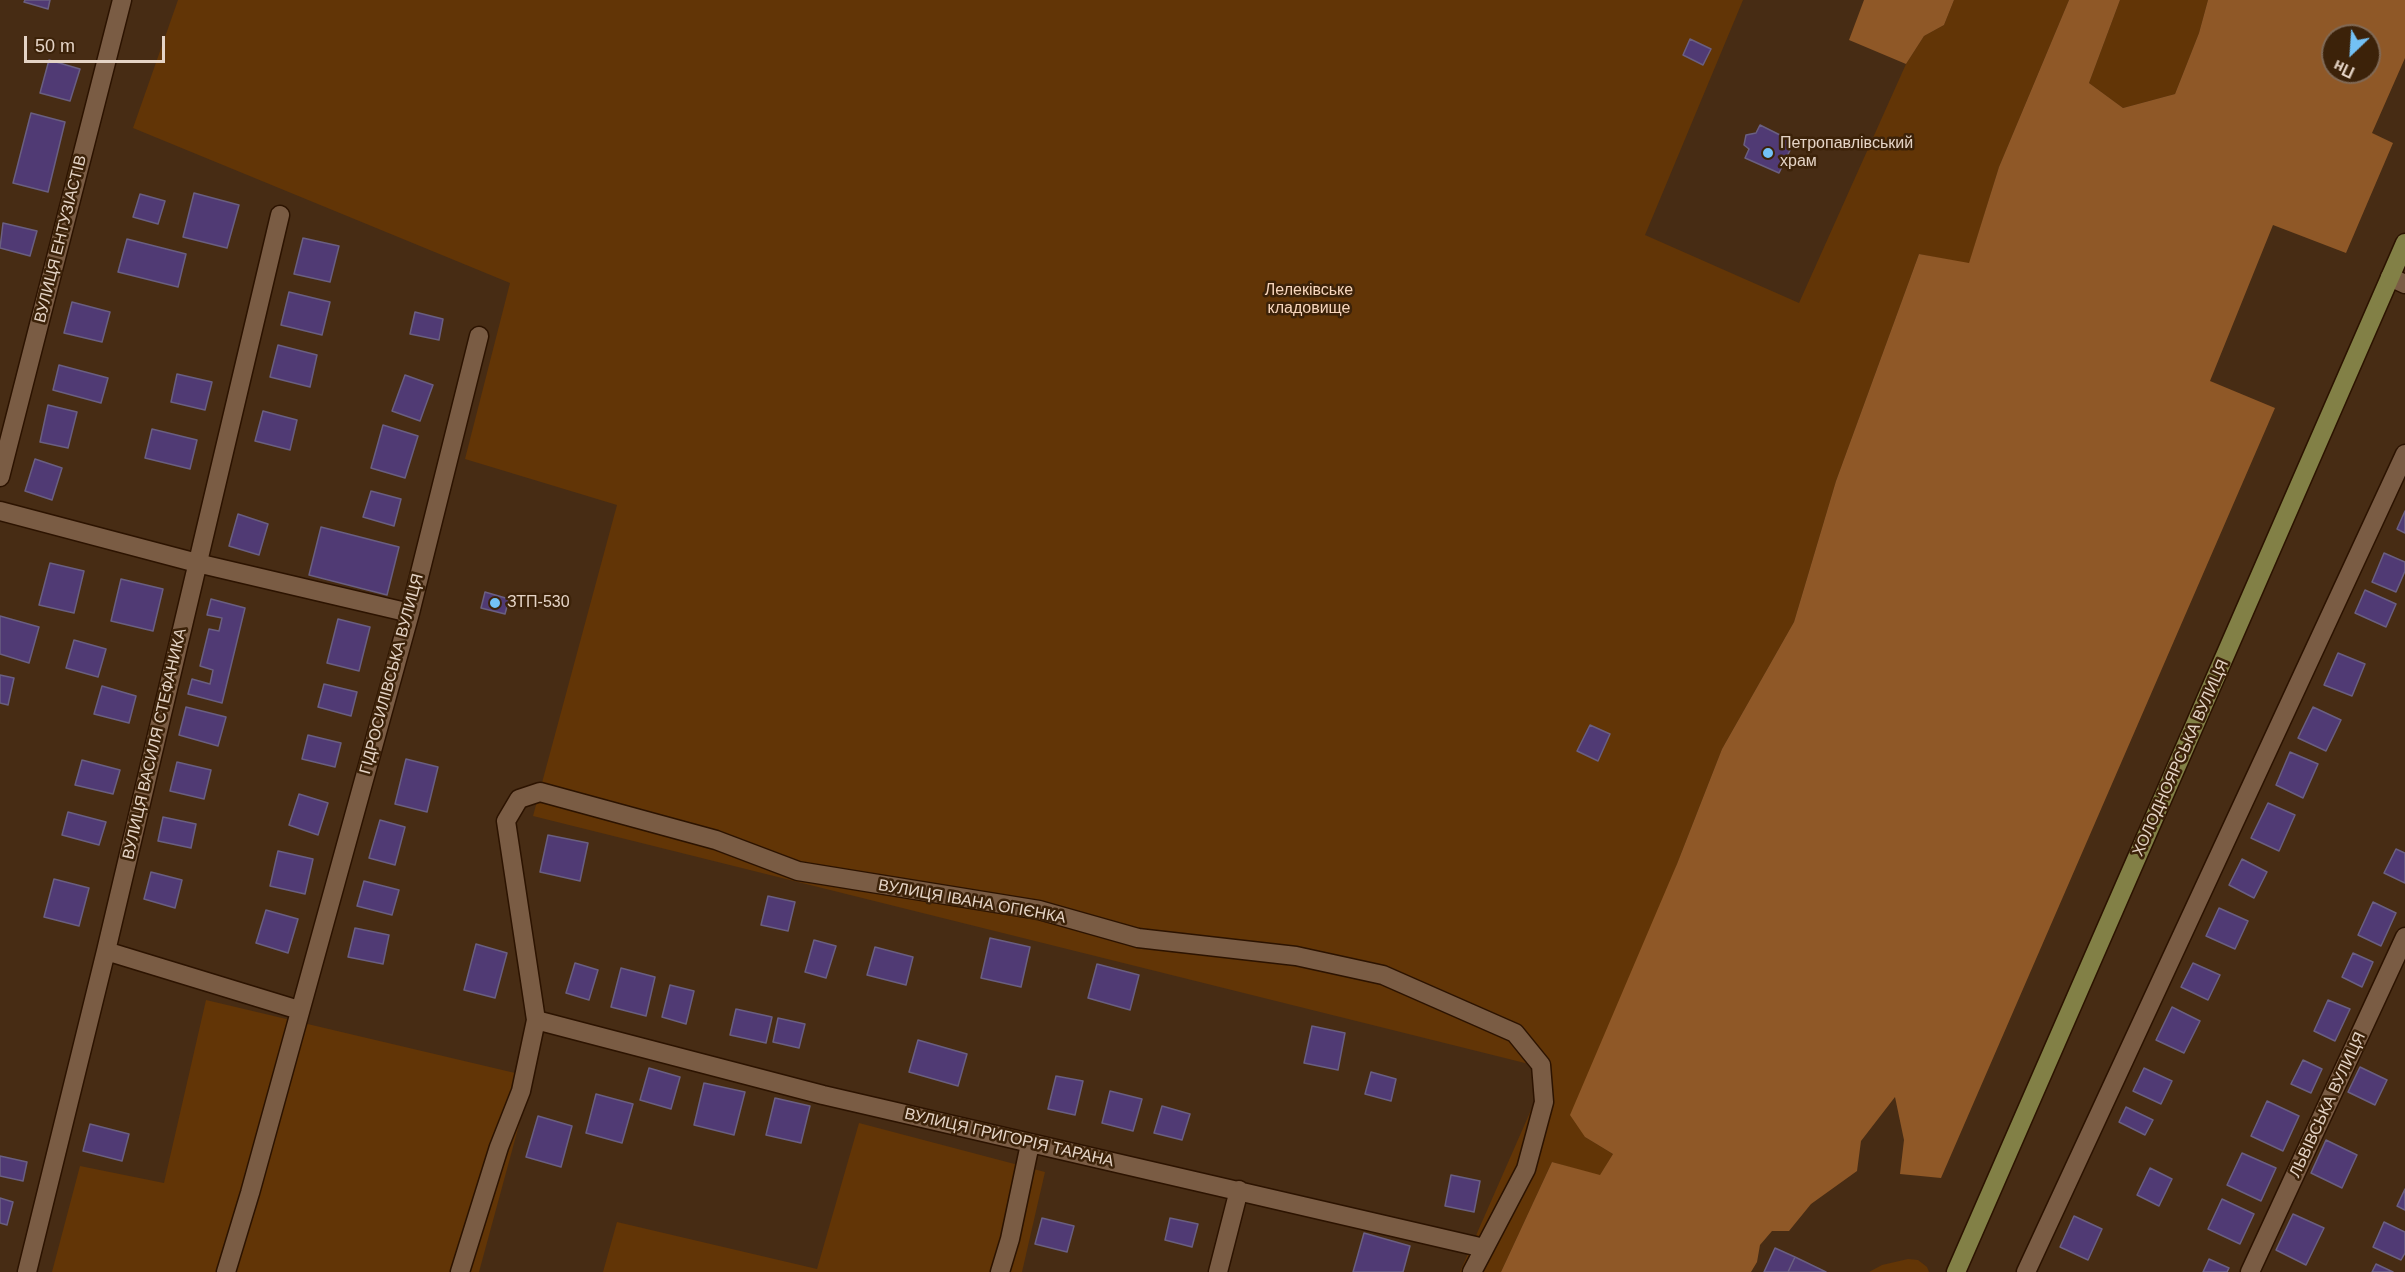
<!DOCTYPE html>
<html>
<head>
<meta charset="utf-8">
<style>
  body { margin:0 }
  #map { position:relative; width:2405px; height:1272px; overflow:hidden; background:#472c14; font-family:Helvetica,sans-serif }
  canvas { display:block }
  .north { position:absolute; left:2321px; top:24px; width:60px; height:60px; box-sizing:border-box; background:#3c2209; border:2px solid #806955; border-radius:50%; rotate:205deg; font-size:16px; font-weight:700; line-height:24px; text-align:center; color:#e5d4c6 }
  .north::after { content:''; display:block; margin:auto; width:21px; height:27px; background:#73c1f5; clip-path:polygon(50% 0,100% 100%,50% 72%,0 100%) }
  .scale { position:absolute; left:24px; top:36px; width:141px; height:27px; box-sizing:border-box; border:3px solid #e5d4c6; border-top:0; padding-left:8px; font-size:18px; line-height:21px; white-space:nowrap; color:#e5d4c6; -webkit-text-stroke:4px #3c2209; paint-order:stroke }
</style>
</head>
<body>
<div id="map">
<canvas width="2405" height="1272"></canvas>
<div class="north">Пн</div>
<div class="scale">50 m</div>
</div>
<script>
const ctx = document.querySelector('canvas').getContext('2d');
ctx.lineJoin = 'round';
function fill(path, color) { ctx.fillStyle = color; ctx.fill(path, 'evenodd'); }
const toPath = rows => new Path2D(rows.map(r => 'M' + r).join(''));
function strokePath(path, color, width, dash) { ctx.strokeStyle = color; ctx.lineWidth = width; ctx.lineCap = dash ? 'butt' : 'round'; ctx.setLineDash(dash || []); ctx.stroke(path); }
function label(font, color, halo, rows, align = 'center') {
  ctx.font = font + ' Helvetica,sans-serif'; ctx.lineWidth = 5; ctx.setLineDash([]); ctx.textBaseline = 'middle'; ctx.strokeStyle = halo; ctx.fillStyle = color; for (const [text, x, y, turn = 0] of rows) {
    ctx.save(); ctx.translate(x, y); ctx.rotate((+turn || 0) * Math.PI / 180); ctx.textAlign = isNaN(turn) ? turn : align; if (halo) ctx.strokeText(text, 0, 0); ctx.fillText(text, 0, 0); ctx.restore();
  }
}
fill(toPath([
  [178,0,1743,0,1645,235,1799,303,1906,64,1924,36,1944,25,1954,0,2069,0,1999,167,1969,264,1919,254,1836,481,1794,622,1722,749,1677,864,1585,1137,1613,1154,1600,1176,1552,1162,1501,1272,1460,1272,1549,1069,533,816,617,505,465,459,510,283,133,128],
  [2120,0,2208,0,2199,33,2175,94,2123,108,2089,83],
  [206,1000,532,1077,479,1272,52,1272,80,1166,164,1183],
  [859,1123,1045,1172,1022,1272,603,1272,617,1222,817,1269],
  [1908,1259,1918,1260,1927,1267,1929,1272,1869,1272,1882,1265]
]), '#623506');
fill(toPath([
  [1864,0,1954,0,1944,25,1924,36,1906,64,1849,40],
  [2069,0,2120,0,2089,83,2123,108,2175,94,2199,33,2208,0,2405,0,2405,58,2372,133,2393,143,2346,253,2273,225,2210,381,2275,408,1941,1178,1900,1174,1904,1140,1895,1097,1861,1141,1857,1171,1811,1204,1789,1231,1772,1231,1760,1245,1757,1262,1751,1272,1501,1272,1552,1162,1600,1175,1613,1154,1585,1137,1570,1115,1677,864,1722,749,1794,622,1836,481,1919,254,1969,263,1999,167],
  [2333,36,2369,36,2369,72,2333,72]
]), '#8f5827');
const building = toPath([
  [25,0,50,0,48,9,24,2,25,0],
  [1690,39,1711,49,1703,65,1683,55,1690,39],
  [49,60,80,69,70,101,40,93,49,60],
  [31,113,65,122,48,192,13,183,31,113],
  [1760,125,1794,142,1779,173,1745,158,1749,149,1744,145,1746,135,1756,133,1760,125],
  [194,193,239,205,227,248,183,237,194,193],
  [140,194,165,201,158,224,133,217,140,194],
  [3,223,37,231,30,256,0,248,3,223],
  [303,238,339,246,330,282,294,274,303,238],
  [127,239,186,254,178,287,118,272,127,239],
  [289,292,330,302,322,335,281,325,289,292],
  [72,302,110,312,102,342,64,333,72,302],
  [415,312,443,319,439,340,410,334,415,312],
  [278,345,317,355,310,387,270,377,278,345],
  [59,365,108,378,101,403,53,390,59,365],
  [177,374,212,382,205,410,171,402,177,374],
  [405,375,433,385,420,421,392,411,405,375],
  [48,405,77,412,68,448,40,442,48,405],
  [263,411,297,420,290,450,255,441,263,411],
  [383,425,418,436,405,478,371,468,383,425],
  [152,429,197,440,190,469,145,458,152,429],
  [35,459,62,468,52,500,25,491,35,459],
  [371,491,401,499,394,526,363,517,371,491],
  [2405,511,2405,533,2397,529,2405,511],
  [238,514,268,524,259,555,229,546,238,514],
  [321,527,399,547,387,595,309,575,321,527],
  [2384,553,2405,562,2405,571,2396,592,2372,582,2384,553],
  [50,563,84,571,74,613,39,605,50,563],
  [121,579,163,589,153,631,111,621,121,579],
  [2365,590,2396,604,2386,627,2355,613,2365,590],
  [485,592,509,599,505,614,481,608,485,592],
  [211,599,245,608,222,703,188,694,192,679,210,684,213,670,200,666,209,629,219,631,222,618,207,615,211,599],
  [0,616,39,627,29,663,0,654,0,616],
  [338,619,370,627,359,671,327,663,338,619],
  [74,640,106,649,98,677,66,668,74,640],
  [2338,653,2365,664,2352,696,2324,685,2338,653],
  [0,675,14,678,8,705,0,703,0,675],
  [324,684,357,692,351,716,318,707,324,684],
  [102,686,136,696,129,723,94,714,102,686],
  [186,707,226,717,218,746,179,735,186,707],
  [2313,707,2341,720,2326,751,2298,738,2313,707],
  [1590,725,1610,734,1598,761,1577,751,1590,725],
  [308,735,341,743,335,767,302,759,308,735],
  [2290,752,2318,764,2303,798,2276,785,2290,752],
  [406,759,438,767,427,812,395,804,406,759],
  [82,760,120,770,113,794,75,785,82,760],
  [177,762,211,770,204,799,170,791,177,762],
  [299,794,328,803,318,835,289,825,299,794],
  [2268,803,2295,815,2279,851,2251,838,2268,803],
  [68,812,106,822,99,845,62,835,68,812],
  [163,817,196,824,191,848,158,841,163,817],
  [380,820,405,827,395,865,369,858,380,820],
  [548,835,588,843,580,881,540,872,548,835],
  [2396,849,2405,853,2405,883,2384,873,2396,849],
  [278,851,313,859,305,894,270,886,278,851],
  [2242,859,2267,872,2254,898,2229,885,2242,859],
  [151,872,182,880,175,908,144,899,151,872],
  [54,879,89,888,79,926,44,917,54,879],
  [364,881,399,890,392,915,357,906,364,881],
  [768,896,795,902,788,931,761,925,768,896],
  [2373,902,2396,913,2381,946,2358,935,2373,902],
  [2219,908,2248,921,2235,949,2206,936,2219,908],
  [266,910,298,919,288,953,256,943,266,910],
  [355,928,389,935,383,964,348,957,355,928],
  [990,938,1030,947,1021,987,981,978,990,938],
  [814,940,836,946,826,978,805,972,814,940],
  [476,944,507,953,495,998,464,990,476,944],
  [875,947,913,957,906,985,867,975,875,947],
  [2353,953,2373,962,2362,987,2342,977,2353,953],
  [575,963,598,970,589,1000,566,993,575,963],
  [2193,963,2220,975,2208,1000,2181,987,2193,963],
  [1097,964,1139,975,1130,1010,1088,998,1097,964],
  [621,968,655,977,646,1016,611,1007,621,968],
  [670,985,694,991,686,1024,662,1017,670,985],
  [2328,1000,2350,1009,2335,1041,2314,1031,2328,1000],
  [2172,1007,2200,1021,2184,1053,2156,1040,2172,1007],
  [736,1009,772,1017,766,1043,730,1035,736,1009],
  [778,1018,805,1024,799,1048,773,1042,778,1018],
  [1312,1026,1345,1033,1338,1070,1304,1063,1312,1026],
  [918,1040,967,1054,958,1086,909,1072,918,1040],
  [2303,1060,2322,1069,2311,1093,2291,1084,2303,1060],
  [2360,1067,2387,1080,2375,1105,2348,1092,2360,1067],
  [649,1068,680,1077,671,1109,640,1100,649,1068],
  [2144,1068,2172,1081,2161,1104,2133,1091,2144,1068],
  [1371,1072,1396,1079,1391,1101,1365,1094,1371,1072],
  [1056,1076,1083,1081,1075,1115,1048,1109,1056,1076],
  [704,1083,745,1092,734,1135,694,1125,704,1083],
  [1110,1091,1142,1099,1133,1131,1102,1123,1110,1091],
  [596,1094,633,1104,622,1143,586,1133,596,1094],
  [775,1098,810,1106,801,1143,766,1135,775,1098],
  [2267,1101,2299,1116,2283,1151,2251,1136,2267,1101],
  [1162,1106,1190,1114,1182,1140,1154,1133,1162,1106],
  [2126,1107,2153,1120,2145,1135,2119,1122,2126,1107],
  [538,1116,572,1126,561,1167,526,1157,538,1116],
  [90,1124,129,1134,122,1161,83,1151,90,1124],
  [2326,1140,2357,1155,2342,1188,2311,1173,2326,1140],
  [2242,1153,2276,1168,2261,1201,2227,1185,2242,1153],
  [0,1156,27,1162,23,1181,0,1176,0,1156],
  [2150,1168,2172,1179,2159,1206,2137,1195,2150,1168],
  [1451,1175,1480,1181,1474,1212,1445,1206,1451,1175],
  [2405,1189,2405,1210,2397,1206,2405,1189],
  [0,1198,13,1202,7,1225,0,1223,0,1198],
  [2222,1199,2254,1214,2240,1244,2208,1229,2222,1199],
  [2293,1214,2324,1228,2306,1265,2276,1250,2293,1214],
  [2074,1216,2102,1229,2088,1260,2060,1247,2074,1216],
  [1042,1218,1074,1226,1067,1252,1035,1244,1042,1218],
  [1170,1218,1198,1224,1192,1247,1165,1240,1170,1218],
  [2384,1222,2405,1232,2405,1253,2401,1260,2373,1247,2384,1222],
  [1364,1233,1410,1246,1403,1272,1353,1272,1364,1233],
  [1775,1248,1795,1257,1788,1272,1764,1272,1775,1248],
  [1795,1257,1826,1272,1788,1272,1795,1257],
  [2209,1259,2229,1268,2227,1272,2203,1272,2209,1259],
  [2376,1264,2393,1272,2372,1272,2376,1264]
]);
fill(building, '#503a74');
strokePath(building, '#6a5f81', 1.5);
const minor = toPath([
  [2390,277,2405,284],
  [0,477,122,0],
  [0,511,197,563,410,613],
  [106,951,299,1010],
  [536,1020,823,1095,1484,1248],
  [27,1272,106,951,280,215],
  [226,1272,250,1193,410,613,479,336],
  [460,1272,499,1147,521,1091,536,1020,506,821,519,799,540,792,716,840,798,871,1039,910,1138,938,1296,956,1383,975,1515,1033,1541,1065,1544,1102,1526,1169,1472,1272],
  [1000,1272,1010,1239,1030,1144],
  [1218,1272,1239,1190],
  [2026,1272,2405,454],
  [2250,1272,2405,937]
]);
const major = toPath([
  [1956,1272,2405,243]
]);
strokePath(minor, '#2c1300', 21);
strokePath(major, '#2c1300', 21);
strokePath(minor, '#7a5c44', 18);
strokePath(major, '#828046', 18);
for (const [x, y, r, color] of [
  [1768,153,6,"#73c1f5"],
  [495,603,6,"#73c1f5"]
]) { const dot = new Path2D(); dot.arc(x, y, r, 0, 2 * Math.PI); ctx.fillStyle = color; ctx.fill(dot); strokePath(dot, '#3c2209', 2); }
label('16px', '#e5d4c6', '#3c2209', [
  ["Петропавлівський",1780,144],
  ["храм",1780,162],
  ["ЗТП-530",507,603]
], 'left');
label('16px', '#e5d4c6', '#3c2209', [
  ["ВУЛИЦЯ ЕНТУЗІАСТІВ",61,239,-76],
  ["ГІДРОСИЛІВСЬКА ВУЛИЦЯ",392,674,-75],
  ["ВУЛИЦЯ ВАСИЛЯ СТЕФАНИКА",155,744,-77],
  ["ХОЛОДНОЯРСЬКА ВУЛИЦЯ",2181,758,-66],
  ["ВУЛИЦЯ ІВАНА ОГІЄНКА",972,902,10],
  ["ЛЬВІВСЬКА ВУЛИЦЯ",2328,1105,-65],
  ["ВУЛИЦЯ ГРИГОРІЯ ТАРАНА",1009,1138,13]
]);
label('16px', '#f7d6bd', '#3c2209', [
  ["Лелеківське",1309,291],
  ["кладовище",1309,309]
]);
</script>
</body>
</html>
